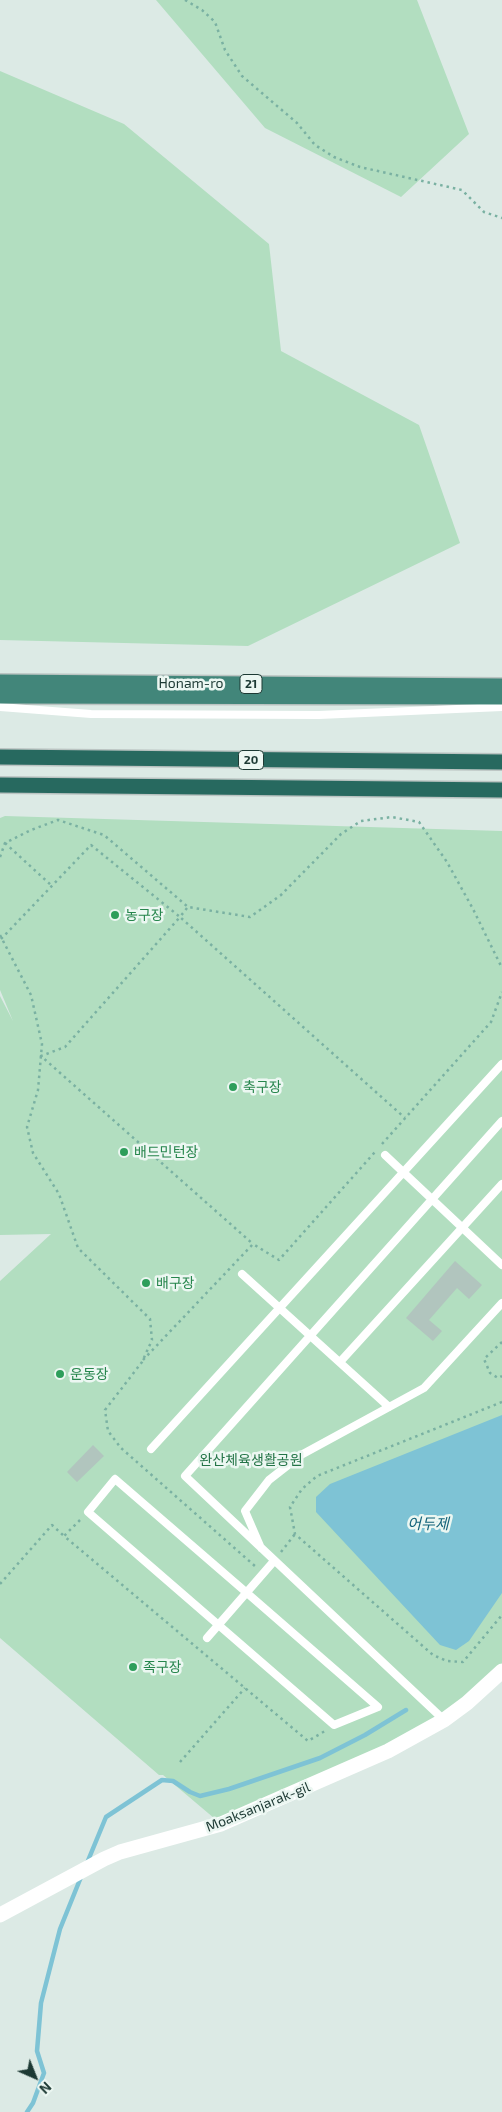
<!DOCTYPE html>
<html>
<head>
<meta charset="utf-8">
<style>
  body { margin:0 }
  #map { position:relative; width:502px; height:2112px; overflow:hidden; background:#dceae5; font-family:"Exo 2",sans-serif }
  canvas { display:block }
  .north { position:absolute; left:10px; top:2052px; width:50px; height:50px; -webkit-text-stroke:4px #ecf7f2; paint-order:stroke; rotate:136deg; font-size:14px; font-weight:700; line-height:20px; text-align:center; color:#1d3a34 }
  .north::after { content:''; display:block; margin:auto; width:18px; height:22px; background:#1d3a34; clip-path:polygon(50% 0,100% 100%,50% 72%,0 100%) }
</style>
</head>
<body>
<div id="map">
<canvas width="502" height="2112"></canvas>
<div class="north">N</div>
</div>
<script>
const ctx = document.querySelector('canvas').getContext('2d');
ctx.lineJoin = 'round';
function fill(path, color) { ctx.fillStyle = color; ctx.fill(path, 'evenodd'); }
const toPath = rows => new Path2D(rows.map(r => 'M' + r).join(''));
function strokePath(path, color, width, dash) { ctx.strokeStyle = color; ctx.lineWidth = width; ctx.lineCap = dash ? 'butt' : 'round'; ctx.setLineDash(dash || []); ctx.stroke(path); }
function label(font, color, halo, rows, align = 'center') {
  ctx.font = font + ' "Exo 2","Noto Sans KR",sans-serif'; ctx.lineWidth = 5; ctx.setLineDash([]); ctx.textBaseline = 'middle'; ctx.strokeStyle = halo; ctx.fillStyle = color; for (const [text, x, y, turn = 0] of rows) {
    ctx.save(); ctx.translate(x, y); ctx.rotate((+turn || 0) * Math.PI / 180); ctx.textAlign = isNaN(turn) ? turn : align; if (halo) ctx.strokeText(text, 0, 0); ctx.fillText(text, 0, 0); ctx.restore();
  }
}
fill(toPath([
  [156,0,417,0,469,134,401,197,265,128],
  [0,71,124,124,269,244,281,351,419,425,460,543,248,646,0,640],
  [5,816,502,831,502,1671,444,1720,221,1824,163,1775,159,1775,0,1638,0,1281,51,1234,0,1235,0,996,13,1021,0,990,0,818]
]), '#b2dec0');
fill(toPath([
  [502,1415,502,1593,469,1641,456,1650,440,1645,316,1512,316,1497,330,1484]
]), '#7ec3d5');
strokePath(toPath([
  [87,1863,106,1817,162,1780,173,1781,190,1792,200,1796,229,1789,320,1758,365,1735,406,1710],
  [27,2112,33,2103,44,2073,37,2051,41,2003,60,1929,81,1877]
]), '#7ec3d5', 4.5);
fill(toPath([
  [455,1261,482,1285,469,1299,457,1288,429,1320,442,1331,433,1341,406,1318],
  [93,1445,104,1456,77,1482,67,1472]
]), '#b1c5be');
const trunk = toPath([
  [0,682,502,686],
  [0,696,502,697]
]);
const motorway = toPath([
  [0,757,502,762],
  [0,785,502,790]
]);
strokePath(trunk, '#bbc4c2', 18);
strokePath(motorway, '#bbc4c2', 18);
strokePath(toPath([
  [185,0,202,10,215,22,225,50,242,76,297,123,315,145,334,157,360,167,462,190,484,212,502,218],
  [5,843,52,886],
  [0,857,5,843,31,830,58,820,104,835,188,907,250,917,281,895,341,834,361,821,392,817,419,822,447,862,473,909,502,968],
  [187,908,180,917,405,1118],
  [0,935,31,995,42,1044,38,1090,27,1127,33,1153,59,1194,78,1248,150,1319,152,1340,142,1362,105,1410,108,1431,121,1448,256,1567],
  [1,939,91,845,180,917,65,1047,41,1056,253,1244],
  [382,1144,491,1022,502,992],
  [502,1342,484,1359,490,1373,498,1378,502,1376],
  [143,1360,253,1244,279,1260,375,1152],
  [502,1402,317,1476,302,1489,290,1507,295,1534,433,1655,447,1661,463,1662,502,1615],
  [80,1520,64,1536,308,1741,325,1731],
  [281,1552,295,1534],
  [0,1584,52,1525,64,1536],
  [180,1762,245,1688]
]), '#7ab1a2', 2.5, [2.5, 4]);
strokePath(toPath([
  [0,707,91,714,319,715,502,707],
  [385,1155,502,1265],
  [242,1274,389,1407],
  [340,1362,502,1184],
  [151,1449,502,1064],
  [115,1479,247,1593,378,1707,334,1725,88,1512,115,1479],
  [261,1548,245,1511,269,1480,301,1455,424,1388,502,1303],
  [207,1638,274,1561],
  [444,1720,185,1476,502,1121]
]), '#fff', 8);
strokePath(toPath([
  [0,1915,104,1859,120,1852,221,1824,388,1751,444,1720,467,1703,502,1671]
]), '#fff', 15);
strokePath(trunk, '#42867a', 15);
strokePath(motorway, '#27695f', 15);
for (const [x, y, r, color] of [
  [115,915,5,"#2e9e5b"],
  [233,1087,5,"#2e9e5b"],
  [124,1152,5,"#2e9e5b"],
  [146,1283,5,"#2e9e5b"],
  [60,1374,5,"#2e9e5b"],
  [133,1667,5,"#2e9e5b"]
]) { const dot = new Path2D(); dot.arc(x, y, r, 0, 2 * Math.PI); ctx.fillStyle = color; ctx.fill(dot); strokePath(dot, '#ecf7f2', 2); }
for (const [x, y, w] of [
  [251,684,22],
  [251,760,25]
]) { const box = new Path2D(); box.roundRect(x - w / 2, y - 9.5, w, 19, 4); ctx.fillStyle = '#ecf7f2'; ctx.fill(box); strokePath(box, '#1d3a34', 1); }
label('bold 12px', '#1d3a34', null, [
  ["21",251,684],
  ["20",251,760]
]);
label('14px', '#1d3a34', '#ecf7f2', [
  ["Honam-ro",191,683],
  ["Moaksanjarak-gil",258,1807,-22]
]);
label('14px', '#27864d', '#ecf7f2', [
  ["농구장",125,915],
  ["축구장",243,1087],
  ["배드민턴장",134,1152],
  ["배구장",156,1283],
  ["운동장",70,1374],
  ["족구장",143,1667]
], 'left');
label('14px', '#247447', '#ecf7f2', [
  ["완산체육생활공원",251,1460]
]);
label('italic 15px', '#13637a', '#ecf7f2', [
  ["어두제",428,1524]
]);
</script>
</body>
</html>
